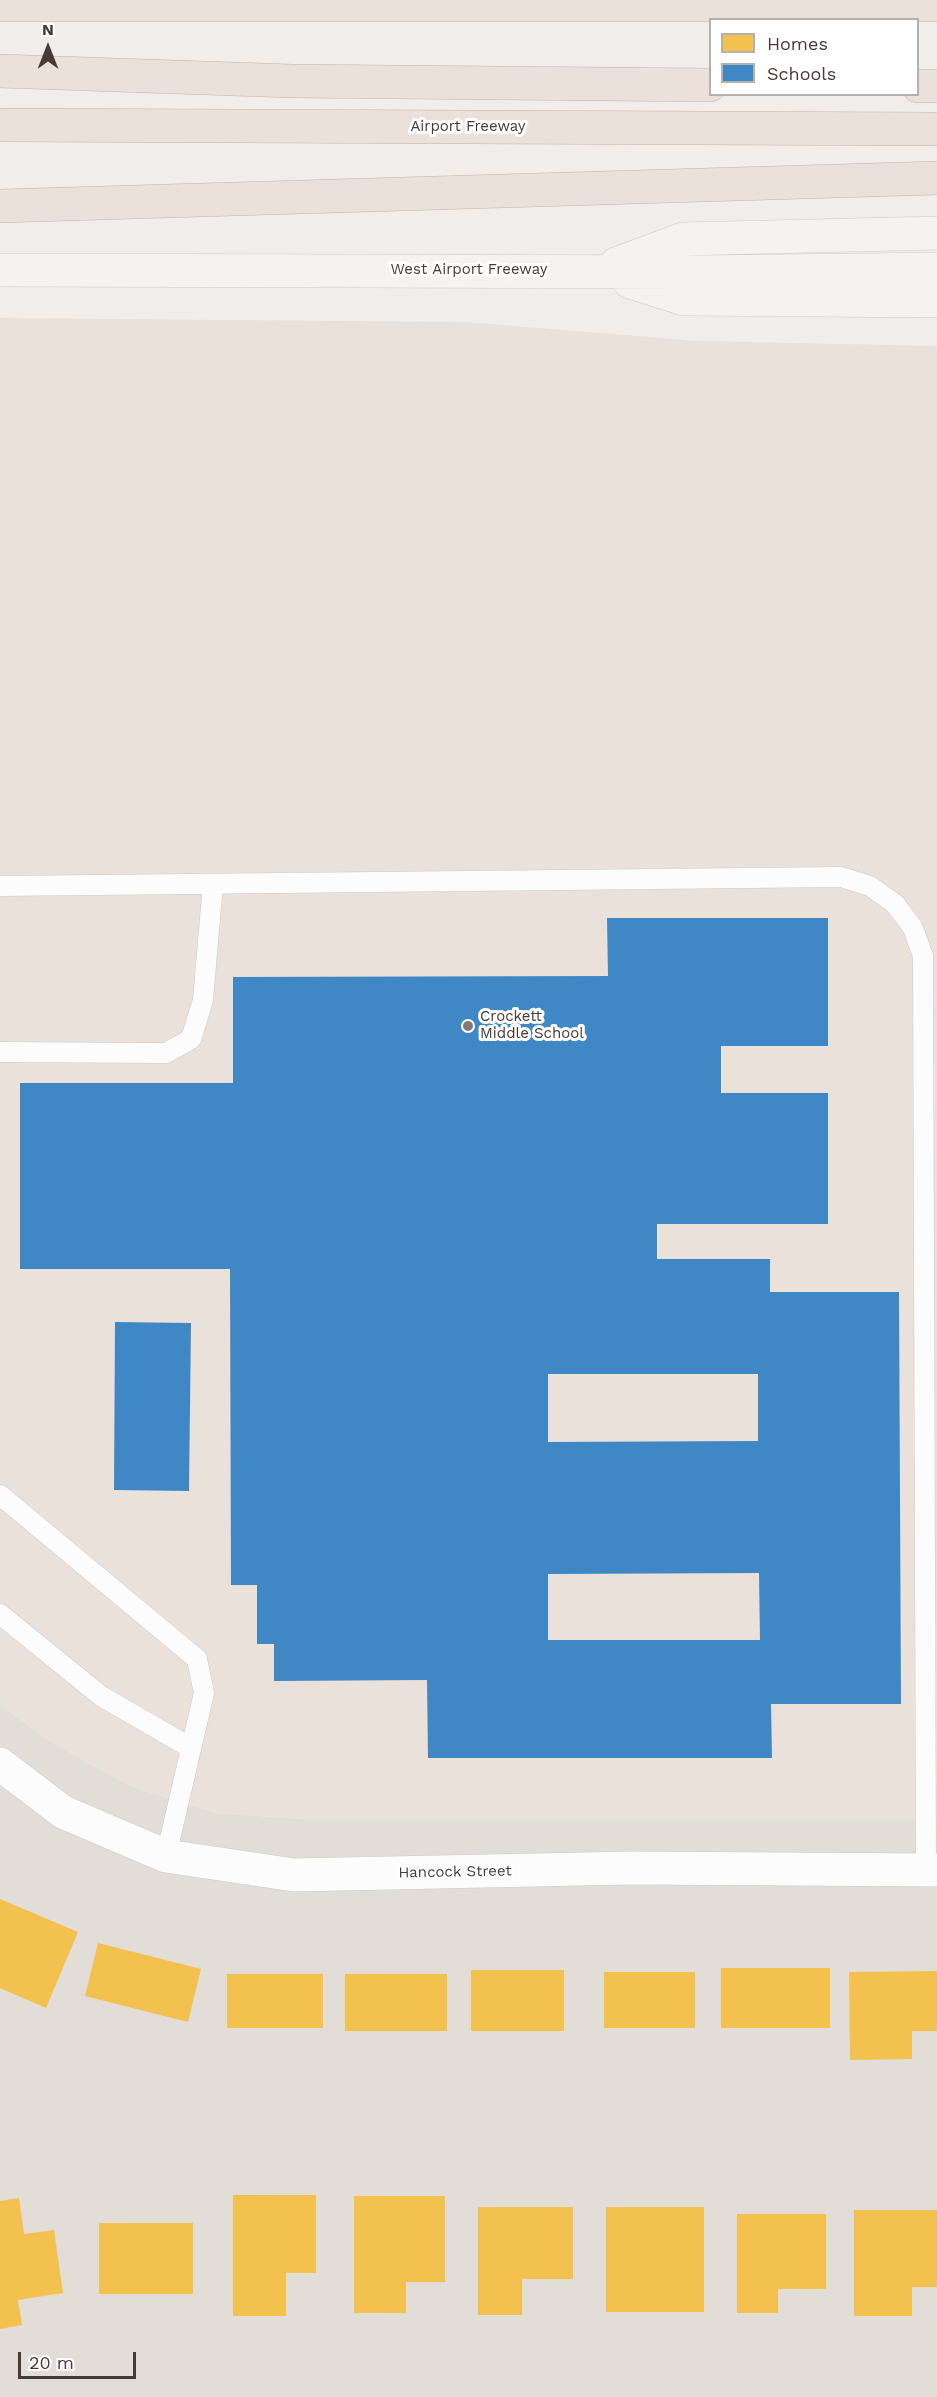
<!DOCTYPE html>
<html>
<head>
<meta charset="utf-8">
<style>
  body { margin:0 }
  #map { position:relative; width:937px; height:2397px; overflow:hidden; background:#f0edeb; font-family:"Work Sans",sans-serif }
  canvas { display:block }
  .legend { position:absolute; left:709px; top:18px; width:210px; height:78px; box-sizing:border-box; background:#fff; border:2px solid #b5b1af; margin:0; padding:8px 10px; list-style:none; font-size:18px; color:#463b37 }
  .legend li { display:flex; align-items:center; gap:12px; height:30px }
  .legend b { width:30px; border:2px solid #b5b1af }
  .north { position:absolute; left:18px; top:18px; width:60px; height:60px; -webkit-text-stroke:4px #fff; paint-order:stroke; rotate:0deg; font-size:16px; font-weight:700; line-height:24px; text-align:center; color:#463b37 }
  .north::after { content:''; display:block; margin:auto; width:21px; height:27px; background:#463b37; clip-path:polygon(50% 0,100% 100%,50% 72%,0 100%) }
  .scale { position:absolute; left:18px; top:2352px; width:118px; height:27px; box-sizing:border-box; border:3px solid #463b37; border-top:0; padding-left:8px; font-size:18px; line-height:21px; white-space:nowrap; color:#463b37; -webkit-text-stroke:4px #fff; paint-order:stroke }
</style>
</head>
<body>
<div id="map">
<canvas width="937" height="2397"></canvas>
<ul class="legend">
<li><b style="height:16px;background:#f2c14e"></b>Homes</li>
<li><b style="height:16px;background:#3f88c5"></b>Schools</li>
</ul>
<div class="north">N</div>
<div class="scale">20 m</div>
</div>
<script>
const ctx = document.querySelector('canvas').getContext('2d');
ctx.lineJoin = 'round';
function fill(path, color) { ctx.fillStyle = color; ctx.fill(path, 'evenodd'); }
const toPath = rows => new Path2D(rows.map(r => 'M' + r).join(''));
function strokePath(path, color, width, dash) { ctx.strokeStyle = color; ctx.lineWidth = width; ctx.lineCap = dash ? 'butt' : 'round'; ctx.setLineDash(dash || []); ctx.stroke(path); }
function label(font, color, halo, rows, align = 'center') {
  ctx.font = font + ' "Work Sans",sans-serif'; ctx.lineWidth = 6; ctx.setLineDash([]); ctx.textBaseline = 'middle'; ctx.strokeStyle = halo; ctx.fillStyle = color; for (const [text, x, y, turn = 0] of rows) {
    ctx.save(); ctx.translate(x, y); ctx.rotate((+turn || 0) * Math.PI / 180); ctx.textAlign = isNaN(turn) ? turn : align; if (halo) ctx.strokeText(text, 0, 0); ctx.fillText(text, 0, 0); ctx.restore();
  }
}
fill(toPath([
  [0,1705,51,1742,130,1786,216,1813,315,1820,937,1820,937,2397,0,2397]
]), '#e3ddd8');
fill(toPath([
  [0,318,464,322,699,341,937,346,937,1820,315,1820,216,1813,130,1786,51,1742,0,1705]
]), '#eae1da');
fill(toPath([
  [0,1899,78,1932,46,2008,0,1988],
  [98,1943,201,1969,188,2022,85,1996],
  [721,1968,830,1968,830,2028,721,2028],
  [471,1970,564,1970,564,2031,471,2031],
  [937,1971,937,2031,912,2031,912,2059,850,2060,849,1972],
  [604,1972,695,1972,695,2028,604,2028],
  [227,1974,323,1974,323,2028,227,2028],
  [345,1974,447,1974,447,2031,345,2031],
  [233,2195,316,2195,316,2273,286,2273,286,2316,233,2316],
  [354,2196,445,2196,445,2282,406,2282,406,2313,354,2313],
  [19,2198,24,2234,54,2230,63,2293,18,2300,22,2325,0,2329,0,2201],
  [478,2207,573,2207,573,2279,522,2279,522,2315,478,2315],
  [606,2207,704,2207,704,2312,606,2312],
  [854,2210,937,2210,937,2287,912,2287,912,2316,854,2316],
  [737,2214,826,2214,826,2289,778,2289,778,2313,737,2313],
  [99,2223,193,2223,193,2294,99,2294]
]), '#f2c14e');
fill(toPath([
  [607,918,828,918,828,1046,721,1046,721,1093,828,1093,828,1224,657,1224,657,1259,770,1259,770,1292,899,1292,901,1704,771,1704,772,1758,428,1758,427,1680,274,1681,274,1644,257,1644,257,1585,231,1585,230,1269,20,1269,20,1083,233,1083,233,977,608,976],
  [548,1374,758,1374,758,1441,548,1442],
  [759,1573,760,1640,548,1640,548,1574],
  [115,1322,191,1323,189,1491,114,1490]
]), '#3f88c5');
const lane = toPath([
  [0,886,841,877,870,886,895,904,913,928,923,956,926,1870],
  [0,1052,166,1053,191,1039,203,1000,213,884],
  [0,1495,197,1659,204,1693,166,1856],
  [0,1614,101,1696,191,1748]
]);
const street = toPath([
  [0,1764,63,1812,166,1856,294,1875,631,1868,937,1870]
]);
const secondary = toPath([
  [616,264,683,239,937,233],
  [0,270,698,272,937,269],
  [630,282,684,299,937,301]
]);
const highway = toPath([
  [0,5,937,5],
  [0,71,292,81,710,85],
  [918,86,937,86],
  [0,125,937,129],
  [0,206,937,178]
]);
strokePath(lane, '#cdc9c7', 21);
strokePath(street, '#cdc9c7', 34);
strokePath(secondary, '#d0c9c3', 34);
strokePath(highway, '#c7b2a7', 34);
strokePath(lane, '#fdfcfc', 20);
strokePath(street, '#fdfcfc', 33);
strokePath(secondary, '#f5f2ef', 33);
strokePath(highway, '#ebe0da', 33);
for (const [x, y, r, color] of [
  [468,1026,6,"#827976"]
]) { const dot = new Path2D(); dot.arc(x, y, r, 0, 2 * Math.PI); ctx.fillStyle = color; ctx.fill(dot); strokePath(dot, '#fff', 2); }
label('15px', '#463b37', '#fff', [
  ["Airport Freeway",468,127],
  ["West Airport Freeway",469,270],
  ["Hancock Street",455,1872,-1]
]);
label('15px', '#463b37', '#fff', [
  ["Crockett",480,1017],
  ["Middle School",480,1034]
], 'left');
</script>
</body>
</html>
